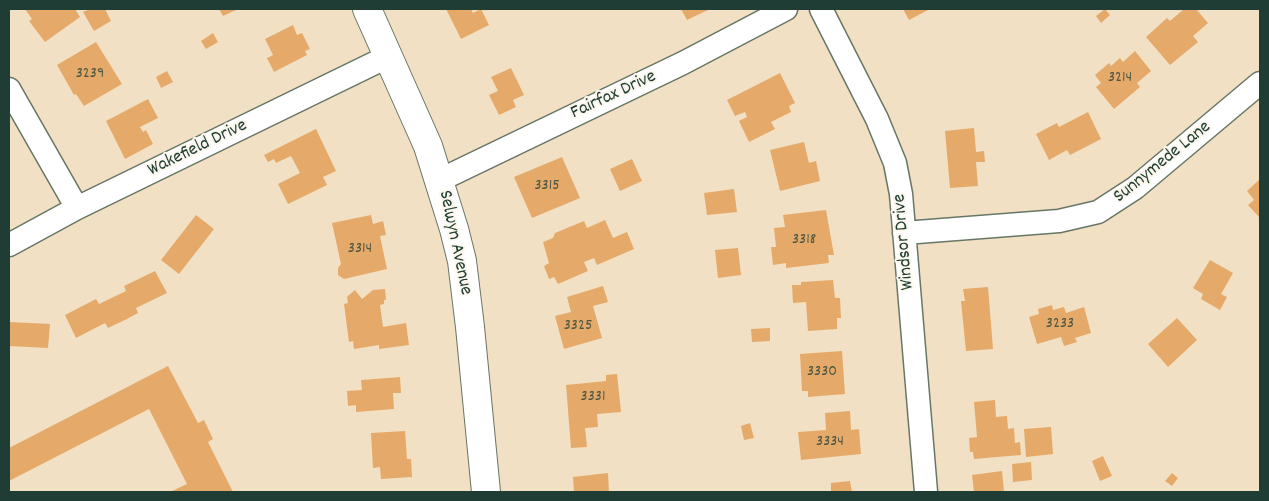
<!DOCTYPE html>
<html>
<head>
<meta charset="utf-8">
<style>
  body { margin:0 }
  #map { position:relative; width:1269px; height:501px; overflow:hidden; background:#f1e0c3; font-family:Dekko,sans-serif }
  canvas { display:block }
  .frame { position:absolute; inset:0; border:10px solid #1f3d34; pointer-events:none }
</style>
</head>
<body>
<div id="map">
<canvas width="1269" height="501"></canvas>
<div class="frame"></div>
</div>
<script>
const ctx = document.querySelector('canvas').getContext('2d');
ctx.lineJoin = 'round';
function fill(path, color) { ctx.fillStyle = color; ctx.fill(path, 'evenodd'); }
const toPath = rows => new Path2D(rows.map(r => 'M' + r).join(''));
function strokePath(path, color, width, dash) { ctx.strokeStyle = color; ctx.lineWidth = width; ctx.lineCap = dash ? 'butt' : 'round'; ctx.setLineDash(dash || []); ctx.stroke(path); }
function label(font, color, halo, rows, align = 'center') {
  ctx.font = font + ' Dekko,sans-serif'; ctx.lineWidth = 4; ctx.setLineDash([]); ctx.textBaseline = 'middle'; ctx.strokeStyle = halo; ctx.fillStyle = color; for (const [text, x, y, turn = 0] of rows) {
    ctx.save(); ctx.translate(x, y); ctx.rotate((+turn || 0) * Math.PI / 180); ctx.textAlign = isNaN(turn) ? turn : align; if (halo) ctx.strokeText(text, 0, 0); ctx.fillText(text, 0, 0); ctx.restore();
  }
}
fill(toPath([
  [25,9,75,9,80,17,45,42,29,21,32,19],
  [90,9,105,9,111,21,94,31,83,12],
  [219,9,238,9,223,16],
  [446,9,471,9,473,13,481,9,489,25,461,39],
  [681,9,710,9,687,20],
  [903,9,930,9,909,20],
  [1105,9,1110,15,1101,23,1096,16],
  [1184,9,1196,9,1208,23,1193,36,1198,42,1170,65,1146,37,1167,18,1170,21],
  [293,25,297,35,302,33,310,49,305,51,307,55,274,72,267,58,273,55,265,39],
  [213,33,218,42,206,49,201,41],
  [96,42,122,84,84,106,76,94,74,95,57,65],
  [1135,51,1151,71,1137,83,1140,87,1114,109,1096,87,1101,83,1095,75,1109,63,1111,66,1120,58,1123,62],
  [511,68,524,95,513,100,516,107,499,115,489,95,498,91,491,77],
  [167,71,173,82,161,88,156,77],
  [780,73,795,103,789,106,791,112,771,122,775,129,749,142,739,121,747,117,745,112,735,116,727,100],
  [148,99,158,118,140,127,143,132,146,130,153,144,125,159,106,121],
  [1088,112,1101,139,1070,155,1067,150,1049,160,1036,134,1057,123,1059,127],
  [974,128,976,152,984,151,985,162,976,162,978,186,950,188,945,131],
  [316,129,336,171,323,177,327,185,288,204,278,184,300,173,291,156,276,163,274,159,268,162,264,155],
  [804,142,809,163,816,161,820,181,780,191,770,150],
  [562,157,580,198,532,218,514,177],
  [632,159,642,181,620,191,610,169],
  [1260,179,1260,216,1259,217,1248,205,1254,200,1247,191],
  [734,189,737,212,707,215,704,193],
  [826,210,834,255,828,255,829,263,786,268,786,263,773,265,771,247,776,247,774,228,785,227,783,215],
  [196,215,214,229,179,274,161,260],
  [371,215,373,224,383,221,386,235,380,236,387,269,344,279,338,275,338,268,341,264,332,223],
  [605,220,613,238,627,232,634,249,597,265,594,258,584,262,588,271,558,284,554,277,549,279,544,266,549,263,543,242,553,238,555,233,584,221,587,228],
  [738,248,741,275,718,278,715,250],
  [1210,260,1233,273,1221,294,1227,297,1220,310,1201,299,1203,294,1193,288],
  [155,271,167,293,136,308,138,313,125,320,108,328,105,323,76,338,65,315,96,299,99,304,126,291,124,286],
  [833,280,835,298,840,298,841,318,837,318,837,329,808,331,806,302,793,303,792,285,801,285,801,282],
  [603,286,608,302,593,306,602,338,564,349,555,316,571,312,567,297],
  [988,287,993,349,966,351,961,301,965,301,963,289],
  [385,289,386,300,384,300,384,304,380,305,383,327,406,323,409,345,379,349,379,345,354,349,353,341,349,342,344,304,348,303,347,297,355,290,362,299,373,290],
  [1052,305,1053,310,1064,307,1066,313,1084,307,1091,333,1075,338,1077,342,1064,346,1061,337,1037,344,1029,317,1039,314,1038,309],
  [1177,318,1197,340,1168,367,1148,344],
  [9,322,50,324,48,348,9,346],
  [770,328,770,341,752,342,751,329],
  [842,351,845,394,808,397,808,391,802,391,800,354],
  [168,366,198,423,204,420,213,439,208,442,233,492,170,492,187,484,149,409,9,481,9,448],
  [617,374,621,412,597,414,598,427,585,428,587,447,571,448,566,385,606,381,606,375],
  [400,377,401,393,393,393,394,409,356,412,356,405,348,406,347,391,362,390,361,380],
  [995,400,996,417,1007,416,1008,429,1014,428,1015,443,1020,442,1021,455,974,459,973,452,970,452,969,438,977,437,974,402],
  [850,411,851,430,859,429,861,454,801,460,798,432,826,430,825,413],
  [750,423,754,438,744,440,741,426],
  [1051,427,1053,454,1026,457,1024,429],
  [405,431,407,459,411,459,412,477,381,479,380,467,373,468,371,433],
  [1103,456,1112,476,1100,481,1092,461],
  [1031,462,1032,480,1013,482,1012,464],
  [1002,471,1004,492,974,492,972,475],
  [608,473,609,492,574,492,573,477],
  [1172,473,1178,478,1172,486,1165,481],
  [850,481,852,492,831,492,831,483]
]), '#e5aa6a');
const street = toPath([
  [821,9,877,119,895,163,901,194,926,492],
  [9,89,77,208],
  [440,180,683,63,786,9],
  [904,233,1059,221,1098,212,1135,188,1260,83],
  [9,245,77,208,389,56]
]);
const secondary = toPath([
  [367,9,428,146,454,229,462,261,470,327,486,492]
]);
strokePath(street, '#687666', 25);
strokePath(secondary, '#687666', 30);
strokePath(street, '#fff', 22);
strokePath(secondary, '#fff', 28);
label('16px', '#505842', null, [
  ["3239",90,75],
  ["3214",1120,79],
  ["3315",547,187],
  ["3318",804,241],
  ["3314",360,250],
  ["3233",1060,325],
  ["3325",578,327],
  ["3330",822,373],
  ["3331",593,398],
  ["3334",830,443]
]);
label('19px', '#1f3d34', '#fbf7ec', [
  ["Fairfax Drive",614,96,-25],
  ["Wakefield Drive",198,149,-26],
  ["Sunnymede Lane",1163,163,-39],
  ["Windsor Drive",905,242,-95],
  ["Selwyn Avenue",454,243,78]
]);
</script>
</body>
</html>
